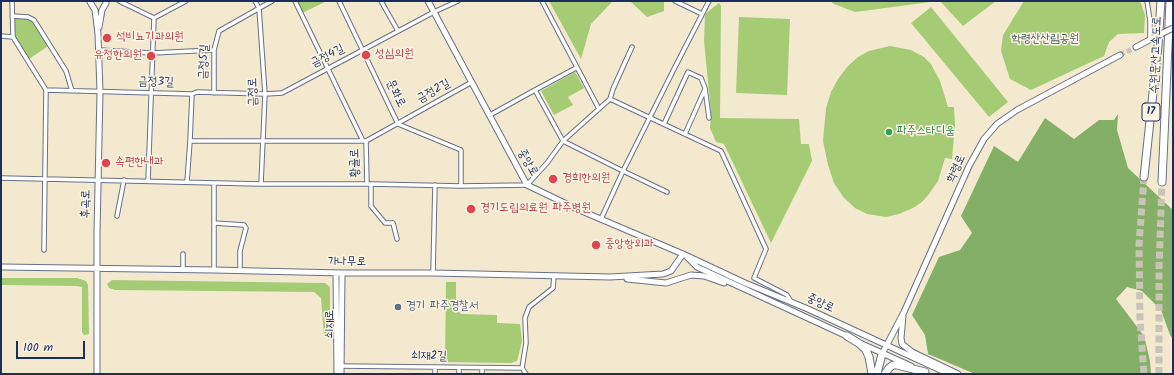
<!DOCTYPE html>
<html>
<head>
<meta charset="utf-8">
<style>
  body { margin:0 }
  #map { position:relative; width:1174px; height:375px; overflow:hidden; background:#f3e9cf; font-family:Kalam,sans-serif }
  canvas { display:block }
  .frame { position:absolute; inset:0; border:2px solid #1b2f5e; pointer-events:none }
  .scale { position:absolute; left:16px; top:341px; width:69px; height:18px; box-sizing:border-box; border:2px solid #1b2f5e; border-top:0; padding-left:5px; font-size:12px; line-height:14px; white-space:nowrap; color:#1b2f5e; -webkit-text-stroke:3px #fcf5e5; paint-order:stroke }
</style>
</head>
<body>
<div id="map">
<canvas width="1174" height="375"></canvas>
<div class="frame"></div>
<div class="scale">100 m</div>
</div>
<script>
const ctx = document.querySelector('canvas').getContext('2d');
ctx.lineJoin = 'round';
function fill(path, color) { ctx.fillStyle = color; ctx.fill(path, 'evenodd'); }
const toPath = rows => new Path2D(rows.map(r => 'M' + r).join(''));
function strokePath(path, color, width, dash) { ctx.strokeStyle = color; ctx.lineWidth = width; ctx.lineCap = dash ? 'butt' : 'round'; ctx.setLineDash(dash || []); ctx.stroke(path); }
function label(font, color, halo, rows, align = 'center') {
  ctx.font = font + ' Kalam,"Poor Story",sans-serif'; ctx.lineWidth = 3; ctx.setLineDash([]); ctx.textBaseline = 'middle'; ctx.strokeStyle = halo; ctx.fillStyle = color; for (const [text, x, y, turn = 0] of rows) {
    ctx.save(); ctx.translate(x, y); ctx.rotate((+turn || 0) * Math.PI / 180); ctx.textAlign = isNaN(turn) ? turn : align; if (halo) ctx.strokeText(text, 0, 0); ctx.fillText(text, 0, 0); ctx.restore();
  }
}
fill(toPath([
  [296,1,327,1,302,13],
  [549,1,616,1,612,2,591,24,581,59],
  [630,1,664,1,664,11,647,17],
  [830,1,938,1,855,12,834,4],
  [940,1,996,1,963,26],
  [1024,1,1140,1,1145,15,1144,33,1118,34,1109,42,1104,56,1031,90,1010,79,1001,51,1003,35],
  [719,3,721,6,720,118,799,119,801,144,809,144,812,161,771,243,724,144,716,142,710,128,711,112,704,41,705,14],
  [931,7,1008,102,989,117,911,23],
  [739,17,790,19,787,95,736,93],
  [14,18,27,18,32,21,48,46,29,59,15,36],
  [890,46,911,50,924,57,931,64,940,81,948,107,954,107,955,125,952,159,945,158,938,181,929,194,922,202,913,208,899,214,886,217,867,214,855,208,844,198,834,183,828,165,823,141,826,108,831,92,838,79,848,66,858,57,869,51],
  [575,72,584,88,568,97,573,105,554,115,541,91],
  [1,278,77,278,86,281,88,285,89,334,84,335,82,332,82,287,77,286,1,285],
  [112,280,325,283,330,287,330,338,328,338,324,336,321,298,314,292,115,290,109,288,107,284],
  [446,282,456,282,456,308,461,314,497,315,497,323,520,324,522,341,517,361,511,363,445,362]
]), '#a6cb75');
fill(toPath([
  [1118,114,1117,130,1128,168,1173,210,1173,339,1170,335,1161,310,1142,291,1127,287,1116,299,1144,336,1150,361,1151,374,975,374,928,354,925,335,912,315,939,257,960,250,972,233,961,216,994,146,1018,162,1045,118,1074,139,1099,120,1114,120]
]), '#84af66');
strokePath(toPath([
  [1120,55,1136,47]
]), '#c8c4b8', 5, [5, 2.5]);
strokePath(toPath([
  [1144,177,1139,245,1140,319,1144,374],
  [1159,374,1159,269,1162,182]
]), '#c8c4b8', 7, [7, 3.5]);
const street = toPath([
  [12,1,13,37],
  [119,1,154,18,148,181],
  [255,1,259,8,265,94,261,184],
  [295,1,363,141],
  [339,1,398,124,461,150,461,186],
  [381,1,398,31],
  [542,1,599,109],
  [675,1,702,14],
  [1147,1,1150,21,1150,40],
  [12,16,28,17,34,20,66,71,72,91],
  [154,18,186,1],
  [1,36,13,37],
  [13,37,46,90,44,250],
  [99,50,152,53,214,50],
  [46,90,192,94,197,92,265,94,282,93,434,12,458,1],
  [535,90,576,68],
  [214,93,214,50,219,31,272,1],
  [610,99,721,151,766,249,754,278,787,295,791,302],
  [490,115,535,90,563,141,623,171,673,71,709,1],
  [664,124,688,72,701,78,705,88,709,118],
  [685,134,705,89],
  [190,141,192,94],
  [366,141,367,184],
  [1,178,261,184,371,184,461,186,527,185,547,163,563,141,610,99,613,89,632,47],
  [187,182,190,141,366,141,472,82],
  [371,184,371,206,385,223,393,223,397,239],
  [117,216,124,180],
  [601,219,623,171,667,192],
  [214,223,244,225,246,228,240,251,240,269],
  [183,269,183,254],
  [214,270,214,183],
  [433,273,435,185],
  [340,366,522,368],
  [435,374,435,367],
  [459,374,459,368],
  [482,374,482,368],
  [526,374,522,368,526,343,525,318,529,307,553,288,554,276]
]);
const secondary = toPath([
  [428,1,527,185,577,209,683,254,745,283,808,309,949,374],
  [90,2,95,10,98,34,100,92,97,233,97,374],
  [99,27,102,10,106,3],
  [1136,47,1153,38],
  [687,257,697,267,849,337],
  [1,267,214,270,342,273,433,273,610,277,663,274,671,271,683,254],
  [336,273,337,374],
  [627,279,666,283,691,275,704,276,724,283],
  [903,316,901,338,902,344,912,352,958,374],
  [862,344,911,366],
  [882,354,904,312,969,166,984,139,997,124,1017,110,1120,55],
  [341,374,342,273]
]);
const highway = toPath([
  [1144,177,1158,46,1161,1],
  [1162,182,1170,1],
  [847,336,860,344,866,350,869,357,872,374],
  [877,374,882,354],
  [885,374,889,368,893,365,897,365,925,372]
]);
strokePath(street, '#677086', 5.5);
strokePath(secondary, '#677086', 7);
strokePath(highway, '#677086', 9);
strokePath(street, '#fff', 3.5);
strokePath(secondary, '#fff', 5);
strokePath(highway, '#fff', 7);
const secondaryBridge = toPath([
  [1153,38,1173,28]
]);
strokePath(secondaryBridge, '#677086', 7, []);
strokePath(secondaryBridge, '#fff', 5);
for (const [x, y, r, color] of [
  [107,38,5,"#e0444e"],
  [366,55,5,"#e0444e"],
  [151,56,5,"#e0444e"],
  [889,132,4,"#2e9e5b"],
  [106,163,5,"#e0444e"],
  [553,179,5,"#e0444e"],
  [471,209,5,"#e0444e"],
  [596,245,5,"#e0444e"],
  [398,307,4,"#5c6f8a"]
]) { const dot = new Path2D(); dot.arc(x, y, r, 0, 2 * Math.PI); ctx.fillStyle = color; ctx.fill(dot); strokePath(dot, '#fcf5e5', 1.5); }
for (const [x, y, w] of [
  [1151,112,18]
]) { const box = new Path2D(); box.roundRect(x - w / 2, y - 9, w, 18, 3); ctx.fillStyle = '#fcf5e5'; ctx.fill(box); strokePath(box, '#1b2f5e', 1); }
label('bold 11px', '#1b2f5e', null, [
  ["17",1151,112]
]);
label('12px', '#be3a42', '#fcf5e5', [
  ["석비뇨기과의원",116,38],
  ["성심의원",375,55],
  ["유정한의원",142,56,"right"],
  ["속편한내과",115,163],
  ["경희한의원",562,179],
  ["경기도립의료원 파주병원",480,209],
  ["중앙항외과",605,245]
], 'left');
label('12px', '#3e5664', '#fcf5e5', [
  ["학령산산림공원",1045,40]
]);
label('12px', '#1b2f5e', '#fcf5e5', [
  ["수원문산고속도로",1157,55,-88],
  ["금정4길",328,57,-27],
  ["금정5길",205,62,-87],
  ["금정3길",156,83,1],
  ["금정로",254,92,-91],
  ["금정2길",434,92,-29],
  ["문화로",395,94,64],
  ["황골로",356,163,-91],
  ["중앙로",527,163,60],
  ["학령로",957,169,-65],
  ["후곡로",87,204,-89],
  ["가나무로",347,263],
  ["중앙로",820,304,25],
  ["쇠재로",331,324,-90],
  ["쇠재2길",429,357,1]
]);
label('12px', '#27864d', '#fcf5e5', [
  ["파주스타디움",897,132]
], 'left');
label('12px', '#4e5e75', '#fcf5e5', [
  ["경기 파주경찰서",406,307]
], 'left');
</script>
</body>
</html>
